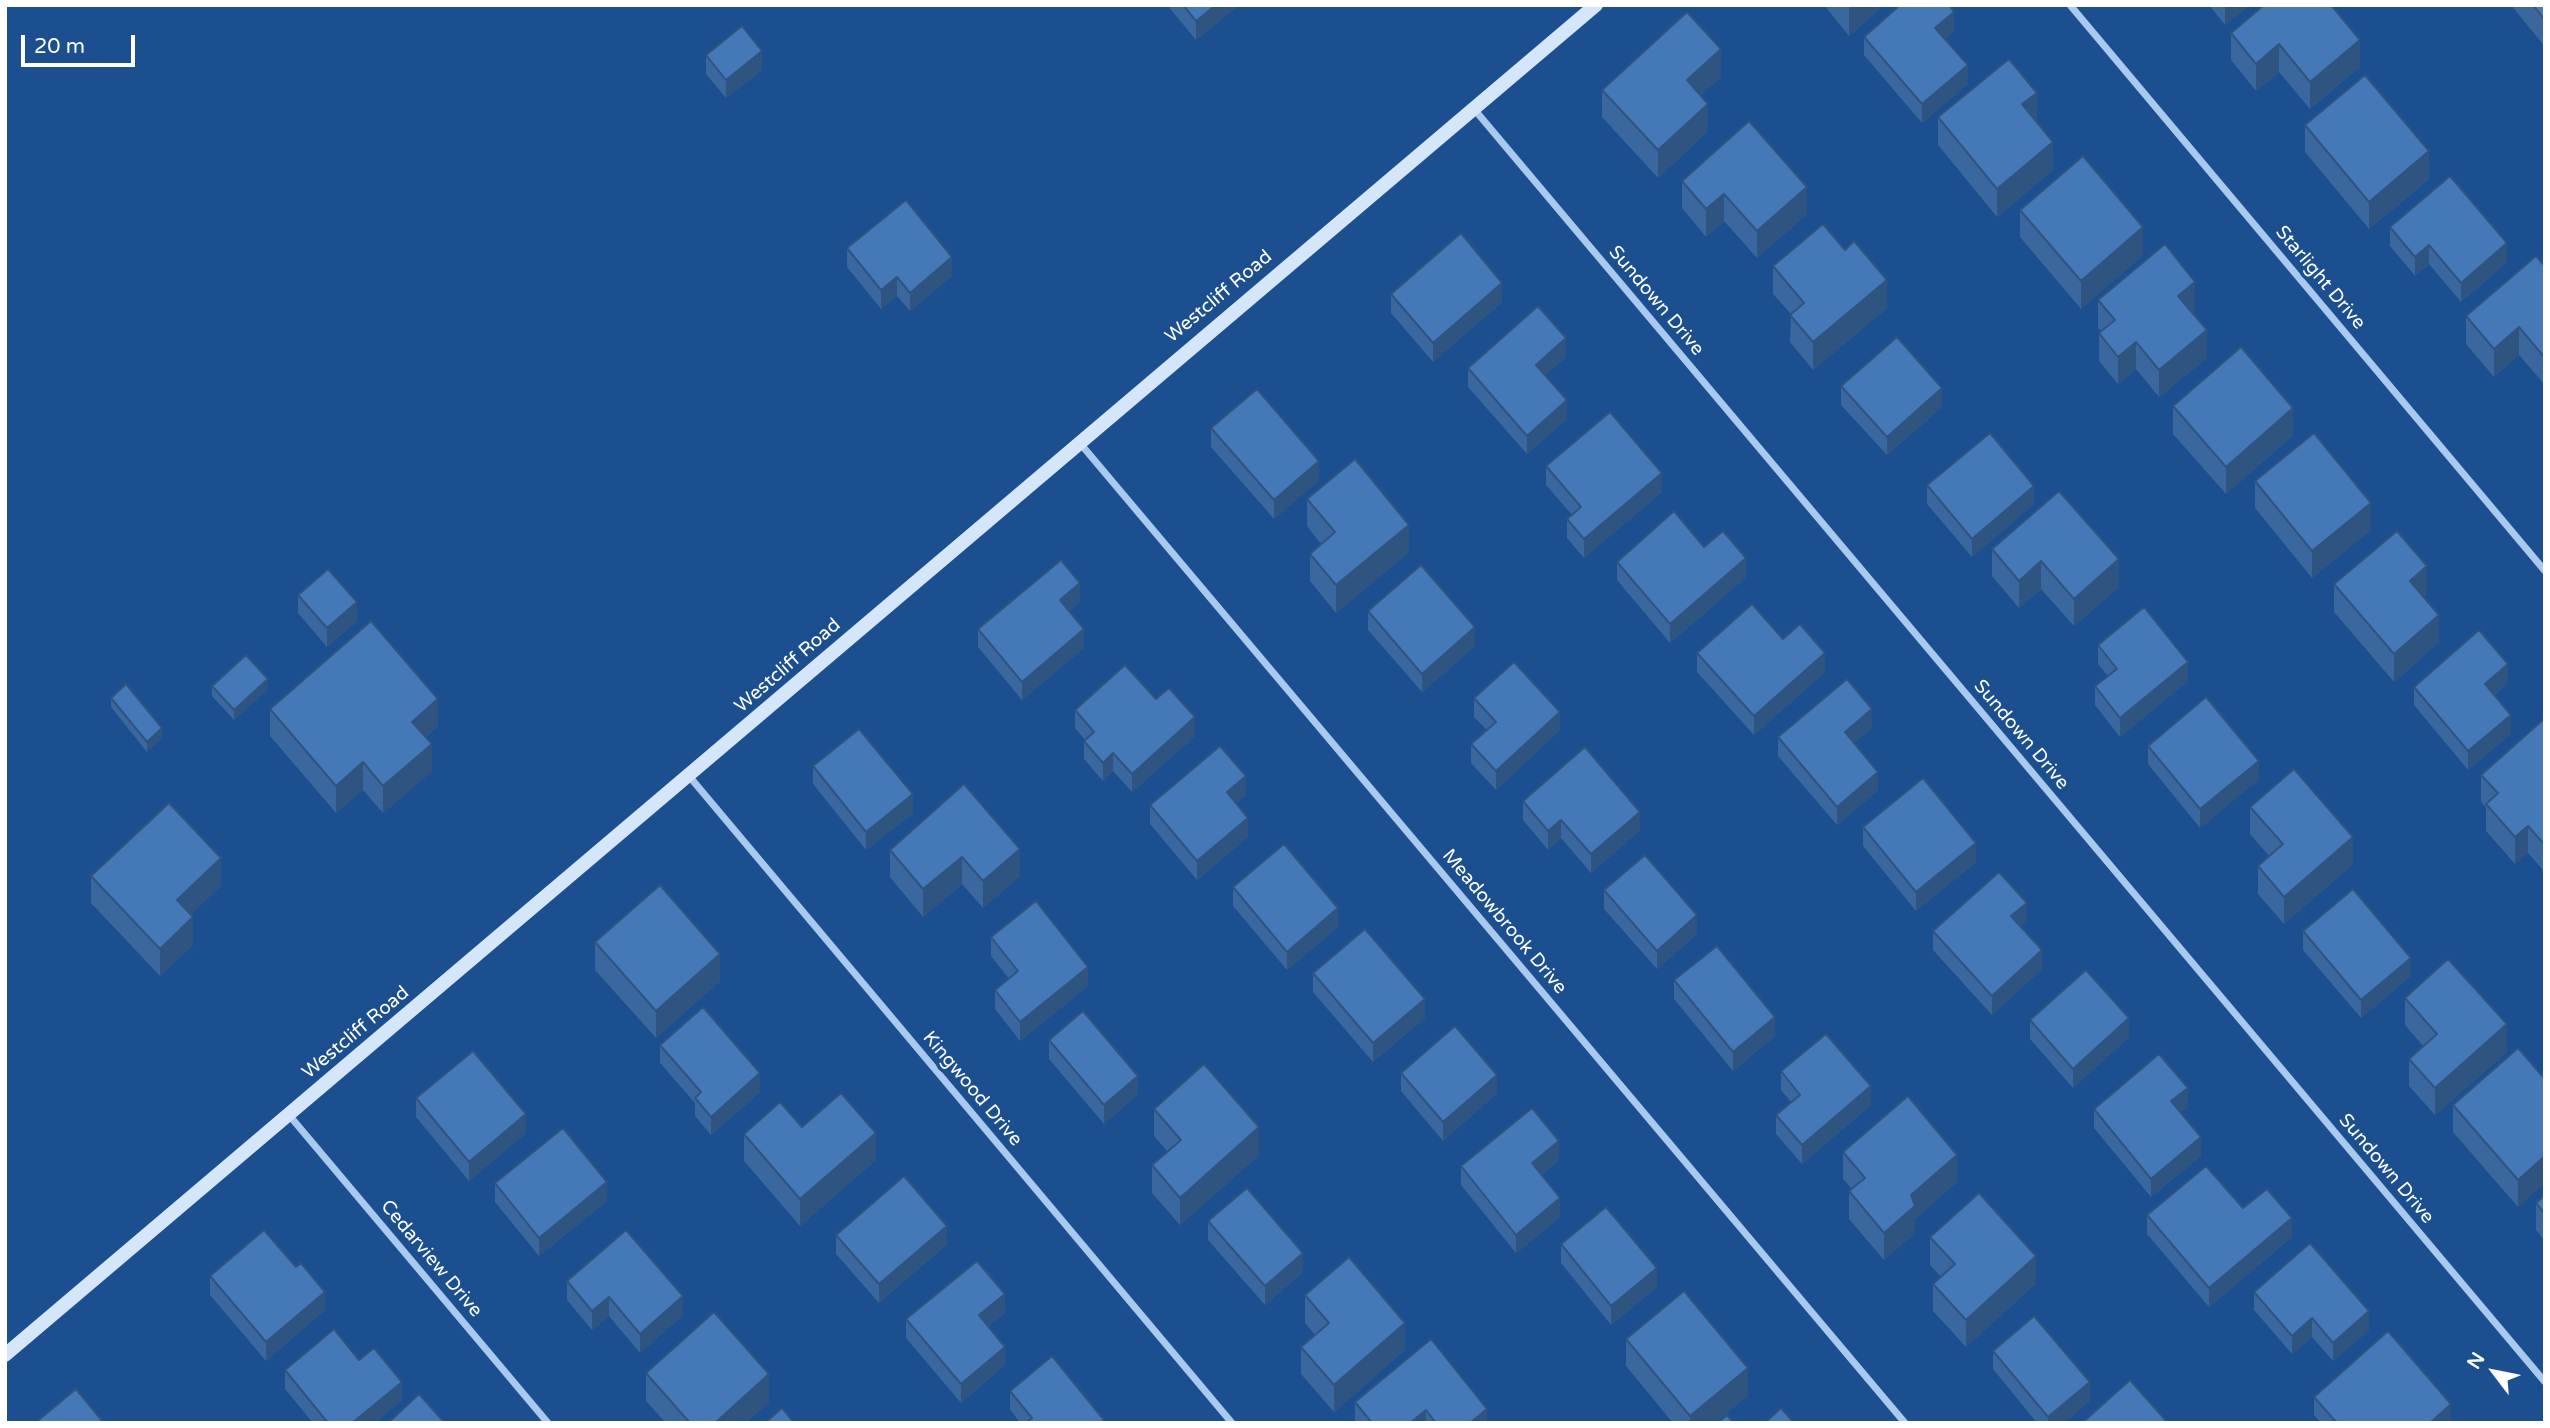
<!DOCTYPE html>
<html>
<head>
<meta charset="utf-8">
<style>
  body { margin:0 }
  #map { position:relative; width:2550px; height:1428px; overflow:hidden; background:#1b4f8f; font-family:"Varela Round",sans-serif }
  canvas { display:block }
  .frame { position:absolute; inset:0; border:7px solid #fff; pointer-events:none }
  .north { position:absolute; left:2459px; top:1337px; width:70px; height:70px; -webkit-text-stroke:5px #1b4f8f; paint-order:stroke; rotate:302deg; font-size:19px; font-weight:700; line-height:28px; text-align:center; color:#fff }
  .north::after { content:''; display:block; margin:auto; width:24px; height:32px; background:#fff; clip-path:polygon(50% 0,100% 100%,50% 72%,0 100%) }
  .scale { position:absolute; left:21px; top:35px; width:114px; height:32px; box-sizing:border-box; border:4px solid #fff; border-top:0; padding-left:9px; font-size:21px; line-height:24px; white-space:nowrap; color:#fff; -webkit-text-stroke:5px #1b4f8f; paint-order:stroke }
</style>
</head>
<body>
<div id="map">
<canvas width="2550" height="1428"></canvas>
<div class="frame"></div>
<div class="north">N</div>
<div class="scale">20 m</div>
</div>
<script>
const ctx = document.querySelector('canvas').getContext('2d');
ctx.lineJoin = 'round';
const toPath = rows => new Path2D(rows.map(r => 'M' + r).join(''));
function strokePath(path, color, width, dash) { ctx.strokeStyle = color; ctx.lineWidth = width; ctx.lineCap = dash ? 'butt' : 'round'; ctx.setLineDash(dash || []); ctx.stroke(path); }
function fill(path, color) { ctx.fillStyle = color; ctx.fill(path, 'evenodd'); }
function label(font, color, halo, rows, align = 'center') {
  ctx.font = font + ' "Varela Round",sans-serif'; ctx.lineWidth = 7; ctx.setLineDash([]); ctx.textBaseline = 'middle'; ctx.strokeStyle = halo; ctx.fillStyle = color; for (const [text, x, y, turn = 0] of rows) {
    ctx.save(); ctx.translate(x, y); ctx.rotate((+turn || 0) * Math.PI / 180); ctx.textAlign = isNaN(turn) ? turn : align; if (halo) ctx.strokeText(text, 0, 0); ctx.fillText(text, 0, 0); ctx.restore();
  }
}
strokePath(toPath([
  [2070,5,2545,571],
  [1474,109,2545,1382],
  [1079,442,1905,1423],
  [689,776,1232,1423],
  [289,1115,548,1423]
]), '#a9c9ee', 7);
strokePath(toPath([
  [5,1355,1596,5]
]), '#d6e6fa', 14);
fill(toPath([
  [1167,5,1239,5,1196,40],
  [1824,5,1884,5,1849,36],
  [2209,5,2250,5,2225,25],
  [2511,5,2545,5,2545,47],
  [1954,31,1945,39,1968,84,1922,123,1864,55,1864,37],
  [2231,33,2360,40,2360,67,2310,109,2279,72,2256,91,2231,60],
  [706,55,762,70,726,98,706,74],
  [1721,77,1700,95,1708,131,1658,178,1602,117,1602,90],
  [1938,117,2037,120,2036,121,2053,170,1997,217,1938,145],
  [2305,125,2429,179,2369,229,2305,152],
  [1682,181,1807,214,1757,258,1724,221,1706,237,1682,208],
  [2020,210,2143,255,2081,309,2020,237],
  [2390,227,2507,262,2461,302,2429,264,2415,276,2390,246],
  [847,248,952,276,910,311,897,296,881,309,847,267],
  [1773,266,1887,308,1813,370,1790,342,1791,314,1773,294],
  [2545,266,2545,385,2519,355,2494,377,2466,344,2466,316],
  [1391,294,1502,302,1433,362,1391,313],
  [2098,300,2195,309,2192,312,2207,358,2159,397,2136,369,2118,384,2099,361,2099,333,2101,331,2098,328],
  [1566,357,1545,375,1567,419,1527,454,1468,387,1468,368],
  [1841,386,1942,407,1887,455,1841,405],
  [2173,406,2293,435,2226,494,2173,434],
  [2545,409,2545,441,2543,439,2543,411],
  [1211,428,1319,480,1274,519,1211,447],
  [1546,466,1662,492,1584,558,1567,538,1567,519,1572,515,1546,485],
  [2255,481,2371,530,2312,578,2255,508],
  [1927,485,2034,504,1972,557,1927,504],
  [2059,491,2119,587,2074,626,2041,589,2019,608,1992,576,1992,549],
  [1307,499,1409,552,1336,613,1310,581,1310,554,1321,544,1307,526],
  [1704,547,1746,577,1670,643,1617,580,1617,562],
  [2334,584,2427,593,2424,597,2439,642,2394,682,2334,612],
  [298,595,357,621,327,647,298,613],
  [1080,602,1069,611,1084,648,1022,700,978,647,978,629],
  [1368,611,1475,646,1422,692,1368,630],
  [1783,639,1825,672,1754,735,1697,672,1697,653],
  [2098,645,2188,681,2120,737,2095,705,2095,686,2108,676,2098,664],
  [2508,682,2494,695,2511,734,2468,770,2414,705,2414,687],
  [212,686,268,689,234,720,212,696],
  [111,698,162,738,147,752,111,707],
  [1474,698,1560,730,1496,790,1471,763,1471,744,1487,730,1474,717],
  [1156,699,1195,736,1132,792,1113,771,1103,781,1084,759,1084,741,1085,740,1075,728,1075,710],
  [270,709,438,726,426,737,432,771,383,813,363,790,336,813,270,736],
  [2545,718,2543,870,2528,853,2515,864,2486,831,2486,807,2481,802,2481,775],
  [1872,728,1854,743,1878,790,1837,825,1778,756,1778,737],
  [2148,746,2259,779,2200,828,2148,764],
  [813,766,913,813,866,850,813,784],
  [1246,795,1236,803,1248,837,1197,880,1150,824,1150,805],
  [1523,801,1640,830,1591,873,1561,838,1548,850,1523,820],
  [2250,807,2353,864,2284,924,2258,894,2258,866,2269,856,2250,834],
  [1863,827,1976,862,1916,911,1863,846],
  [1020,849,1020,876,983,908,962,884,923,917,890,877,890,850],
  [91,876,221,886,190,915,193,945,160,976,91,903],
  [1233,887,1338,927,1287,970,1233,906],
  [1604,890,1697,934,1657,969,1604,909],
  [2027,921,2020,927,2042,969,1992,1015,1933,950,1933,931],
  [2303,931,2411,976,2361,1018,2303,950],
  [991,937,1088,986,1020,1041,995,1009,995,990,1009,979,991,956],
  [595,942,720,981,656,1038,595,970],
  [1313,973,1425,1018,1373,1062,1313,992],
  [1674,980,1775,1036,1733,1071,1674,999],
  [2405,998,2507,1052,2435,1115,2409,1086,2409,1059,2423,1046,2405,1025],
  [2030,1020,2129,1037,2073,1088,2030,1039],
  [1049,1040,1138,1094,1104,1124,1049,1059],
  [660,1045,760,1092,711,1135,695,1116,695,1103,660,1063],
  [1781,1071,1871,1105,1802,1164,1776,1134,1776,1115,1791,1102,1781,1090],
  [1401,1073,1497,1093,1443,1141,1401,1091],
  [2545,1079,2518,1207,2453,1132,2453,1105],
  [416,1098,526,1133,469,1181,416,1117],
  [2188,1107,2181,1112,2201,1156,2151,1197,2094,1128,2094,1109],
  [1154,1109,1259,1155,1180,1225,1152,1193,1152,1165,1168,1152,1154,1136],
  [802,1127,876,1160,800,1226,744,1161,744,1134],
  [1843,1152,1957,1182,1915,1219,1915,1233,1884,1260,1849,1219,1849,1191,1852,1189,1843,1179],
  [1559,1160,1541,1175,1560,1217,1516,1253,1461,1185,1461,1166],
  [495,1183,607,1201,539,1256,495,1202],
  [2545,1195,2545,1241,2536,1230,2536,1203],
  [2243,1208,2292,1237,2209,1307,2147,1234,2147,1215],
  [1208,1221,1303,1272,1265,1305,1208,1240],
  [836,1235,947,1244,879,1303,836,1254],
  [1930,1237,2036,1283,1966,1347,1933,1311,1933,1284,1941,1277,1930,1265],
  [1561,1244,1657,1287,1611,1325,1561,1263],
  [210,1276,325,1310,266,1361,210,1295],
  [567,1281,683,1315,640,1353,609,1316,592,1330,567,1300],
  [2254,1292,2369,1330,2333,1361,2312,1337,2292,1354,2254,1310],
  [1305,1295,1405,1350,1334,1412,1301,1374,1301,1347,1315,1335,1305,1323],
  [1005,1313,988,1326,1005,1365,961,1403,906,1338,906,1319],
  [1431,1339,1487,1423,1355,1423,1355,1402],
  [1626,1339,1748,1395,1715,1423,1673,1423,1626,1366],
  [1993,1351,2090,1401,2064,1423,2037,1423,1993,1369],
  [285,1370,402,1400,375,1423,313,1423,285,1389],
  [646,1373,769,1402,746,1423,666,1423,646,1401],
  [1010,1391,1104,1423,1020,1423,1010,1409],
  [2314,1397,2451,1422,2321,1423,2314,1415]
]), '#3a679d');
fill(toPath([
  [1216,5,1239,5,1196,40,1196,21],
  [1852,5,1884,5,1849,36,1849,8],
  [2226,5,2250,5,2225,25,2225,6],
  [1954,12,1954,31,1935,47,1935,28],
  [2360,40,2360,67,2310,109,2310,82],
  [2279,44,2279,72,2256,91,2256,64],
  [1721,49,1721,77,1687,108,1687,80],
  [762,51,762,70,726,98,726,80],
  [1968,65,1968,84,1922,123,1922,104],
  [2037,93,2037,120,2022,132,2022,104],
  [1708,104,1708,131,1658,178,1658,150],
  [2053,142,2053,170,1997,217,1997,189],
  [2429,151,2429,179,2369,229,2369,202],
  [1807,187,1807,214,1757,258,1757,231],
  [1724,194,1724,221,1706,237,1706,209],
  [2143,227,2143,255,2081,309,2081,281],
  [2507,243,2507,262,2461,302,2461,283],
  [2429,245,2429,264,2415,276,2415,257],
  [952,257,952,276,910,311,910,293],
  [897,277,897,296,881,309,881,290],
  [1887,280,1887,308,1813,370,1813,342],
  [2195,282,2195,309,2178,323,2178,296],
  [1502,283,1502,302,1433,362,1433,343],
  [2519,327,2519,355,2494,377,2494,349],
  [2207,330,2207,358,2159,397,2159,370],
  [1566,338,1566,357,1536,383,1536,365],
  [2136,342,2136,369,2118,384,2118,357],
  [1942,388,1942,407,1887,455,1887,437],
  [1567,400,1567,419,1527,454,1527,436],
  [2293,408,2293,435,2226,494,2226,467],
  [1319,461,1319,480,1274,519,1274,500],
  [1662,473,1662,492,1584,558,1584,539],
  [2034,486,2034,504,1972,557,1972,539],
  [2371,503,2371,530,2312,578,2312,551],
  [1409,525,1409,552,1336,613,1336,585],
  [1746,558,1746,577,1670,643,1670,624],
  [2119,559,2119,587,2074,626,2074,599],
  [2041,561,2041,589,2019,608,2019,581],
  [2427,566,2427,593,2410,608,2410,581],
  [1080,583,1080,602,1060,619,1060,600],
  [357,602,357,621,327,647,327,628],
  [2439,615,2439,642,2394,682,2394,654],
  [1475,627,1475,646,1422,692,1422,674],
  [1084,629,1084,648,1022,700,1022,682],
  [1825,653,1825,672,1754,735,1754,716],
  [2188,662,2188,681,2120,737,2120,718],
  [2508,664,2508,682,2485,702,2485,684],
  [268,679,268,689,234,720,234,710],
  [438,699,438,726,412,749,412,722],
  [1872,709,1872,728,1845,751,1845,732],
  [1560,712,1560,730,1496,790,1496,771],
  [2511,715,2511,734,2468,770,2468,751],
  [1195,717,1195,736,1132,792,1132,774],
  [162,728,162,738,147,752,147,742],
  [432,744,432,771,383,813,383,786],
  [1113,753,1113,771,1103,781,1103,763],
  [2259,761,2259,779,2200,828,2200,809],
  [363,762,363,790,336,813,336,786],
  [1878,772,1878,790,1837,825,1837,807],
  [1246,776,1246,795,1227,811,1227,792],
  [913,794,913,813,866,850,866,832],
  [1640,812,1640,830,1591,873,1591,854],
  [1248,818,1248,837,1197,880,1197,861],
  [1561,820,1561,838,1548,850,1548,831],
  [2528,826,2528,853,2515,864,2515,837],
  [2353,837,2353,864,2284,924,2284,897],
  [2545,841,2545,868,2543,870,2543,843],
  [1976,843,1976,862,1916,911,1916,892],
  [1020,849,1020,876,983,908,983,881],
  [962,857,962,884,923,917,923,889],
  [221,858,221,886,177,928,177,900],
  [2027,903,2027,921,2011,935,2011,916],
  [1338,908,1338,927,1287,970,1287,952],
  [1697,915,1697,934,1657,969,1657,951],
  [193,917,193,945,160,976,160,949],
  [2042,950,2042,969,1992,1015,1992,996],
  [720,954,720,981,656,1038,656,1011],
  [2411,958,2411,976,2361,1018,2361,1000],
  [1088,967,1088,986,1020,1041,1020,1022],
  [1425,999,1425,1018,1373,1062,1373,1043],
  [1775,1017,1775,1036,1733,1071,1733,1052],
  [2129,1018,2129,1037,2073,1088,2073,1069],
  [2507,1024,2507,1052,2435,1115,2435,1088],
  [760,1073,760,1092,711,1135,711,1117],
  [1497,1075,1497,1093,1443,1141,1443,1122],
  [1138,1076,1138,1094,1104,1124,1104,1105],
  [1871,1086,1871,1105,1802,1164,1802,1145],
  [2188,1088,2188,1107,2171,1119,2171,1101],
  [526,1114,526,1133,469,1181,469,1162],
  [1259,1127,1259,1155,1180,1225,1180,1198],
  [876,1133,876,1160,800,1226,800,1199],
  [2201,1137,2201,1156,2151,1197,2151,1179],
  [1559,1141,1559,1160,1532,1182,1532,1163],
  [1957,1155,1957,1182,1915,1219,1915,1233,1884,1260,1884,1233,1911,1195],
  [2545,1156,2545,1183,2518,1207,2518,1180],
  [607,1182,607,1201,539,1256,539,1238],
  [1560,1198,1560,1217,1516,1253,1516,1235],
  [2292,1218,2292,1237,2209,1307,2209,1288],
  [947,1226,947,1244,879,1303,879,1284],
  [1303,1253,1303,1272,1265,1305,1265,1286],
  [2036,1256,2036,1283,1966,1347,1966,1320],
  [1657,1268,1657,1287,1611,1325,1611,1306],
  [325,1292,325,1310,266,1361,266,1342],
  [1005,1294,1005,1313,979,1334,979,1315],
  [683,1296,683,1315,640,1353,640,1334],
  [609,1297,609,1316,592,1330,592,1311],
  [2369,1311,2369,1330,2333,1361,2333,1343],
  [2312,1318,2312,1337,2292,1354,2292,1336],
  [1405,1323,1405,1350,1334,1412,1334,1385],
  [1005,1347,1005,1365,961,1403,961,1384],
  [1748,1368,1748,1395,1715,1423,1690,1423,1690,1416],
  [769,1374,769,1402,746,1423,715,1423],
  [402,1382,402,1400,375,1423,352,1423],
  [2090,1382,2090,1401,2064,1423,2048,1423,2048,1417],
  [2451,1404,2451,1423,2430,1423],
  [1487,1409,1487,1423,1470,1423],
  [1426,1410,1426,1423,1410,1423]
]), '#305480');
const building = toPath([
  [1183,5,1216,5,1196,21,1183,5],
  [1900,5,1949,5,1954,12,1935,28,1968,65,1922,104,1864,37,1900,5],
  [2264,5,2331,5,2360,40,2310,82,2279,44,2256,64,2231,33,2264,5],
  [2533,5,2545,5,2545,20,2533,5],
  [1687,12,1721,49,1687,80,1708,104,1658,150,1602,90,1687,12],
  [742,26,762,51,726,80,706,55,742,26],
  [2009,59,2037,93,2022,104,2053,142,1997,189,1938,117,2009,59],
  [2365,75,2429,151,2369,202,2305,125,2365,75],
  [1749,121,1807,187,1757,231,1724,194,1706,209,1682,181,1749,121],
  [2083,156,2143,227,2081,281,2020,210,2083,156],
  [2450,176,2507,243,2461,283,2429,245,2415,257,2390,227,2450,176],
  [906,200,952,257,910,293,897,277,881,290,847,248,906,200],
  [1823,224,1845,250,1854,241,1887,280,1813,342,1790,315,1804,303,1773,266,1823,224],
  [1461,233,1502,283,1433,343,1391,294,1461,233],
  [2165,244,2195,282,2178,296,2207,330,2159,370,2136,342,2118,357,2099,333,2115,320,2098,300,2165,244],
  [2536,256,2545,266,2545,358,2519,327,2494,349,2466,316,2536,256],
  [1538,306,1566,338,1536,365,1567,400,1527,436,1468,368,1538,306],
  [1897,337,1942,388,1887,437,1841,386,1897,337],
  [2241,347,2293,408,2226,467,2173,406,2241,347],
  [1257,389,1319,461,1274,500,1211,428,1257,389],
  [1610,412,1662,473,1584,539,1567,519,1581,507,1546,466,1610,412],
  [1990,433,2034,486,1972,539,1927,485,1990,433],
  [2314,433,2371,503,2312,551,2255,481,2314,433],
  [1355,459,1409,525,1336,585,1310,554,1335,532,1307,499,1355,459],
  [2059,491,2119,559,2074,599,2041,561,2019,581,1992,549,2059,491],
  [1674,511,1704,547,1723,531,1746,558,1670,624,1617,562,1674,511],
  [2397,531,2427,566,2410,581,2439,615,2394,654,2334,584,2397,531],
  [1061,560,1080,583,1060,600,1084,629,1022,682,978,629,1061,560],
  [1421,565,1475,627,1422,674,1368,611,1421,565],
  [328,569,357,602,327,628,298,595,328,569],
  [1752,604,1783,639,1800,624,1825,653,1754,716,1697,653,1752,604],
  [2144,607,2188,662,2120,718,2095,686,2117,669,2098,645,2144,607],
  [371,621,438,699,412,722,432,744,383,786,363,762,336,786,270,709,371,621],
  [2479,630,2508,664,2485,684,2511,715,2468,751,2414,687,2479,630],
  [246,655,268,679,234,710,212,686,246,655],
  [1514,662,1560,712,1496,771,1471,744,1496,722,1474,698,1514,662],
  [1125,665,1156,699,1169,688,1195,717,1132,774,1113,753,1103,763,1084,741,1094,732,1075,710,1125,665],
  [1847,679,1872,709,1845,732,1878,772,1837,807,1778,737,1847,679],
  [126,684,162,728,147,742,111,698,126,684],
  [2206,697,2259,761,2200,809,2148,746,2206,697],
  [2545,718,2545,841,2543,843,2528,826,2515,837,2486,804,2498,793,2481,775,2545,718],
  [859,729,913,794,866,832,813,766,859,729],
  [1220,746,1246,776,1227,792,1248,818,1197,861,1150,805,1220,746],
  [1585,747,1640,812,1591,854,1561,820,1548,831,1523,801,1585,747],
  [2294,769,2353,837,2284,897,2258,866,2283,844,2250,807,2294,769],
  [1923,778,1976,843,1916,892,1863,827,1923,778],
  [964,784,1020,849,983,881,962,857,923,889,890,850,964,784],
  [169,803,221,858,177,900,193,917,160,949,91,876,169,803],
  [1284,844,1338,908,1287,952,1233,887,1284,844],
  [1645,855,1697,915,1657,951,1604,890,1645,855],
  [1999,872,2027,903,2011,916,2042,950,1992,996,1933,931,1999,872],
  [660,885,720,954,656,1011,595,942,660,885],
  [2353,889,2411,958,2361,1000,2303,931,2353,889],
  [1036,901,1088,967,1020,1022,995,990,1018,971,991,937,1036,901],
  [1365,929,1425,999,1373,1043,1313,973,1365,929],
  [1717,946,1775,1017,1733,1052,1674,980,1717,946],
  [2448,959,2507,1024,2435,1088,2409,1059,2437,1034,2405,998,2448,959],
  [2086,970,2129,1018,2073,1069,2030,1020,2086,970],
  [703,1007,760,1073,711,1117,695,1098,701,1092,660,1045,703,1007],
  [1083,1011,1138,1076,1104,1105,1049,1040,1083,1011],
  [1455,1026,1497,1075,1443,1122,1401,1073,1455,1026],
  [1826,1034,1871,1086,1802,1145,1776,1115,1800,1095,1781,1071,1826,1034],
  [2518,1048,2545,1079,2545,1156,2518,1180,2453,1105,2518,1048],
  [473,1051,526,1114,469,1162,416,1098,473,1051],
  [2159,1054,2188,1088,2171,1101,2201,1137,2151,1179,2094,1109,2159,1054],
  [1204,1064,1259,1127,1180,1198,1152,1165,1181,1140,1154,1109,1204,1064],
  [841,1093,876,1133,800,1199,744,1134,780,1102,802,1127,841,1093],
  [1908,1096,1957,1155,1911,1195,1915,1206,1884,1233,1849,1191,1865,1178,1843,1152,1908,1096],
  [1532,1108,1559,1141,1532,1163,1560,1198,1516,1235,1461,1166,1532,1108],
  [563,1128,607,1182,539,1238,495,1183,563,1128],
  [2206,1166,2243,1208,2267,1189,2292,1218,2209,1288,2147,1215,2206,1166],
  [904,1176,947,1226,879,1284,836,1235,904,1176],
  [1247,1188,1303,1253,1265,1286,1208,1221,1247,1188],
  [1979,1193,2036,1256,1966,1320,1933,1284,1955,1264,1930,1237,1979,1193],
  [2545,1195,2545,1214,2536,1203,2545,1195],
  [1606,1207,1657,1268,1611,1306,1561,1244,1606,1207],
  [264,1230,296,1267,301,1263,325,1292,266,1342,210,1276,264,1230],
  [626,1230,683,1296,640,1334,609,1297,592,1311,567,1281,626,1230],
  [2310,1243,2369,1311,2333,1343,2312,1318,2292,1336,2254,1292,2310,1243],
  [1349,1257,1405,1323,1334,1385,1301,1347,1329,1323,1305,1295,1349,1257],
  [977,1261,1005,1294,979,1315,1005,1347,961,1384,906,1319,977,1261],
  [1684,1291,1748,1368,1690,1416,1626,1339,1684,1291],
  [714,1312,769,1374,715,1423,690,1423,646,1373,714,1312],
  [2034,1316,2090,1382,2048,1417,1993,1351,2034,1316],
  [334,1329,359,1360,374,1348,402,1382,352,1423,328,1423,285,1370,334,1329],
  [2388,1331,2451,1404,2430,1423,2337,1423,2314,1397,2388,1331],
  [1431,1339,1487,1409,1470,1423,1436,1423,1426,1410,1410,1423,1372,1423,1355,1402,1431,1339],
  [1052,1356,1104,1420,1101,1423,1026,1423,1032,1418,1010,1391,1052,1356],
  [2130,1380,2168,1423,2082,1423,2130,1380],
  [76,1389,104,1423,35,1423,76,1389],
  [419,1394,445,1423,388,1423,419,1394],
  [782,1408,794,1423,765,1423,782,1408],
  [1781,1408,1794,1423,1765,1423,1781,1408],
  [1727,1415,1734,1423,1718,1423,1727,1415]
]);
fill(building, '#4478b7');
strokePath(building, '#305480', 2);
label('19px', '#fff', '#1b4f8f', [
  ["Starlight Drive",2320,278,50],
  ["Westcliff Road",1219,297,-40],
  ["Sundown Drive",1656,301,50],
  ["Westcliff Road",788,666,-41],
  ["Sundown Drive",2021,735,50],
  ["Meadowbrook Drive",1504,922,50],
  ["Westcliff Road",356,1033,-40],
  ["Kingwood Drive",972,1089,50],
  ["Sundown Drive",2386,1169,50],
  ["Cedarview Drive",431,1259,50]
]);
</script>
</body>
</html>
